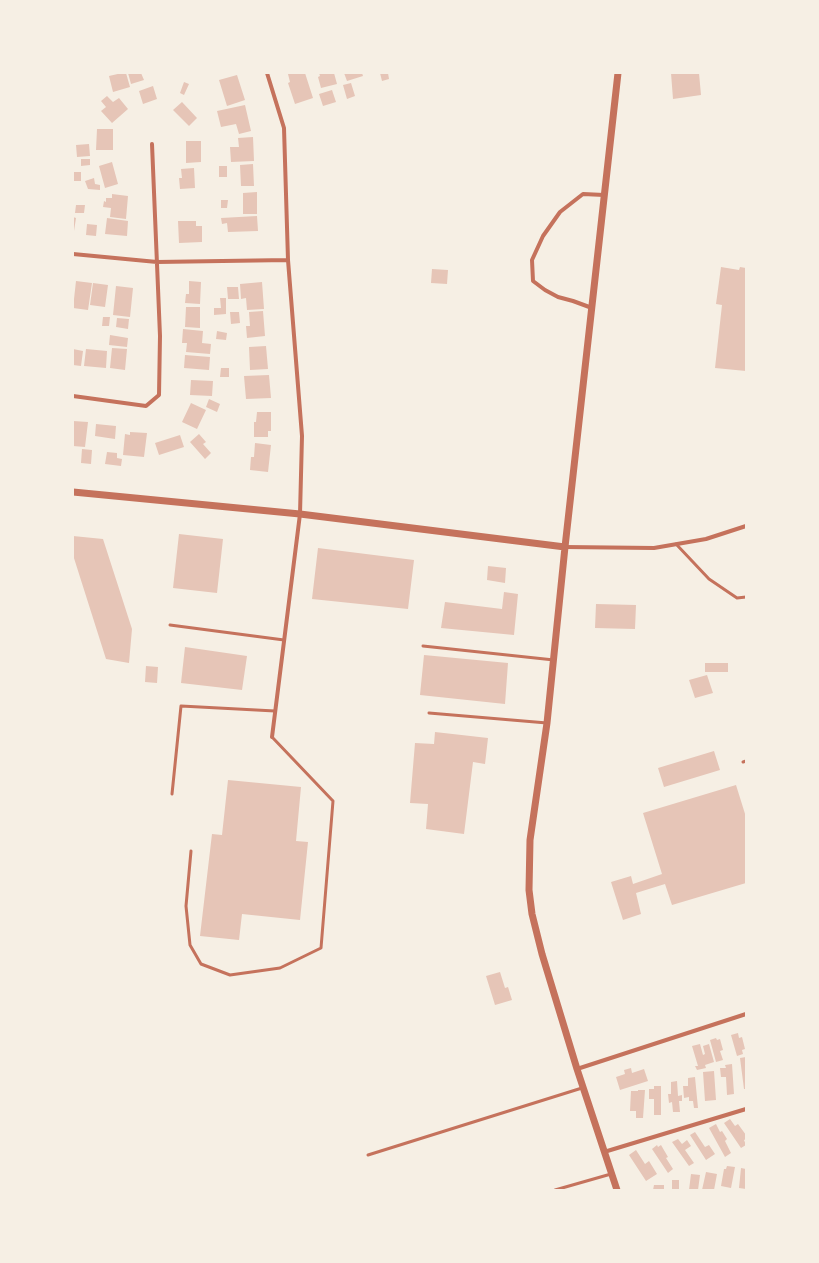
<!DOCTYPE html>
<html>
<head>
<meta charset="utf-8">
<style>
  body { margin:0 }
  #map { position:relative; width:819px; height:1263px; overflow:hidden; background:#f6efe4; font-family:Commissioner,sans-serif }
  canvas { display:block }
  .frame { position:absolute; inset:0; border:74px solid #f6efe4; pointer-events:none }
</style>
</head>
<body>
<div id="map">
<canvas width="819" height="1263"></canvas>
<div class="frame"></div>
</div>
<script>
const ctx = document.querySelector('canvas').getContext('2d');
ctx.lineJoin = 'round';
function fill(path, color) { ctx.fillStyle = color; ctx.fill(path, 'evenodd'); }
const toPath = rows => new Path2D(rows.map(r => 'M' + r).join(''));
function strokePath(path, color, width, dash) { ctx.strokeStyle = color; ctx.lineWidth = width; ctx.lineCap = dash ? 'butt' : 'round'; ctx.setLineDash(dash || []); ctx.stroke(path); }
fill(toPath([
  [122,73,126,73,130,87,113,92,109,76],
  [128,73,141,73,144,80,131,84],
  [305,73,313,98,295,104,288,83,290,82,288,74],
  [319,73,334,73,337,84,321,88,318,77,320,76],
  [344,73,362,73,363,76,347,81],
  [380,73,388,73,389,79,382,81],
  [671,73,699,73,701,95,673,99],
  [237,75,245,100,227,106,219,80],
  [184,82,189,84,184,95,180,93],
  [351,83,355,96,347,99,343,85],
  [153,86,157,99,143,104,139,91],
  [332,90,336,102,323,106,319,94],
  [107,96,113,102,119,98,128,109,112,123,101,111,106,107,101,101],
  [182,102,197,118,189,126,173,110],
  [245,105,251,131,239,134,236,124,221,127,217,111],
  [97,129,113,129,113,150,96,150],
  [253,137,254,161,231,162,230,147,239,147,238,138],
  [186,141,201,141,201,162,186,163],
  [89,144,90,156,77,157,76,145],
  [81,159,90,159,90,165,81,166],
  [112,162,118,184,105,188,99,166],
  [253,164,254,186,241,186,240,165],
  [219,166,227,166,227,177,219,177],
  [194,168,195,188,180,189,179,178,182,178,181,169],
  [73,172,81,172,81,181,73,181],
  [94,178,95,184,100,185,100,190,88,189,85,181],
  [257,192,257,214,243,214,243,193],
  [112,194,128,196,126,219,110,217,111,208,103,207,104,201,106,202,106,198,112,198],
  [221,200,228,200,227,208,221,208],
  [76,205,85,205,84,213,75,213],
  [257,216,258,231,228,232,227,223,222,224,221,218],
  [73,217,76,218,74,231,73,231],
  [107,218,128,221,127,236,105,234],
  [178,221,196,221,196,226,202,226,202,242,179,243],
  [87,224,97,225,96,236,86,235],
  [721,267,739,270,740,267,746,268,746,371,715,368,722,305,716,304],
  [432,269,448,270,447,284,431,283],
  [76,281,92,283,88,310,73,308],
  [189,281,201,282,200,304,185,303,186,294,189,294],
  [262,282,264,309,247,310,246,298,241,299,240,284],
  [93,283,108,285,105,307,90,305],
  [116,286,133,288,130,317,113,315],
  [227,287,238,287,239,299,228,299],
  [220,298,226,298,226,314,214,315,214,308,221,308],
  [186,307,200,307,200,328,185,327],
  [263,311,265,336,247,338,246,326,250,326,249,312],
  [230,312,239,312,240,323,231,324],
  [103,317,110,317,109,326,102,326],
  [117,318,129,319,128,329,116,327],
  [183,329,203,331,202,343,211,344,210,354,186,352,187,343,182,343],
  [217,331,227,333,226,340,216,339],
  [110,335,128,338,127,347,109,345],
  [266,346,268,369,250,370,249,347],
  [112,348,127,349,125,370,110,368],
  [73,349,83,351,81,366,73,365],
  [86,349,107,351,106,368,84,366],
  [185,355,210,357,209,370,184,368],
  [221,368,229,368,229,377,220,377],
  [269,375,271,398,246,399,244,376],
  [191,380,213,381,212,396,190,395],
  [209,399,220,404,217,412,206,407],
  [191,403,206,410,197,429,182,422],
  [257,412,271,412,271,431,268,431,268,437,254,437,254,422,256,422],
  [73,421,88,422,85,447,73,446],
  [96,424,116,426,115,439,95,436],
  [130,432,147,433,144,457,123,455,125,434,130,435],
  [199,434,206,442,203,444,211,453,205,459,190,442],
  [180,435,184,447,159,455,155,443],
  [255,443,271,445,268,472,250,470,251,457,254,457],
  [82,449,92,450,91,464,81,463],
  [107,452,117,453,117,458,122,459,121,466,105,464],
  [179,534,223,539,217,593,173,588],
  [73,536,103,539,132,629,129,663,106,659,73,555],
  [318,548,414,560,408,609,312,599],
  [488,566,506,568,505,583,487,580],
  [504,592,518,594,514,635,441,628,445,602,502,609],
  [596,604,636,605,635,629,595,628],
  [185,647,247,656,242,690,181,683],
  [424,655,508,663,505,704,420,695],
  [705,663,728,663,728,672,705,672],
  [146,666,158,667,157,683,145,682],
  [707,675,713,693,695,698,689,680],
  [435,732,488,738,485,764,473,762,464,834,426,829,428,804,410,803,415,743,434,744],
  [714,751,720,770,664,787,658,768],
  [228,780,301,787,296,841,308,842,300,920,242,914,239,940,200,936,212,834,222,835],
  [736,785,746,817,746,883,672,905,665,884,636,893,641,914,623,920,611,882,631,876,633,884,662,874,643,813],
  [500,972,505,988,508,987,512,1000,495,1005,486,976],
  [738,1033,739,1038,742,1037,745,1049,742,1050,743,1054,737,1056,731,1035],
  [716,1038,717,1040,720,1039,723,1050,720,1051,723,1060,716,1062,710,1040],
  [700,1044,703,1055,705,1054,703,1046,709,1044,714,1062,705,1065,706,1068,697,1070,695,1066,698,1066,692,1046],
  [746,1057,746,1089,744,1089,740,1058],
  [732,1064,734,1094,727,1095,726,1077,721,1077,720,1068,726,1068,725,1065],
  [631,1068,632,1073,644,1069,648,1081,620,1090,616,1077,625,1074,624,1070],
  [714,1071,716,1100,705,1101,703,1072],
  [695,1077,698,1108,694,1108,693,1101,689,1101,689,1097,684,1098,683,1086,688,1086,688,1078],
  [677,1081,678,1096,682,1095,682,1101,679,1101,680,1112,673,1112,672,1102,669,1103,668,1094,671,1094,671,1082],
  [654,1086,661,1086,661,1115,654,1115,654,1099,649,1099,649,1089,654,1089],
  [638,1090,645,1090,643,1118,636,1118,636,1111,630,1111,631,1091,638,1091],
  [730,1119,735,1126,738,1124,746,1135,746,1139,744,1140,746,1145,741,1148,724,1123],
  [716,1124,720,1132,722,1131,727,1139,725,1141,731,1153,725,1157,709,1128],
  [695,1132,705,1147,709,1145,715,1154,706,1160,690,1135],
  [678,1139,682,1144,687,1140,691,1146,685,1150,694,1163,689,1166,672,1142],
  [657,1145,658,1147,661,1145,668,1157,666,1158,673,1169,668,1173,652,1149],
  [636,1150,645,1164,649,1161,657,1174,646,1181,629,1155],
  [727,1166,735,1167,731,1188,721,1186,724,1169,726,1169],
  [741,1168,746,1169,746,1189,739,1188],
  [706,1172,717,1174,714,1190,702,1190],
  [691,1174,700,1175,698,1190,689,1190],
  [672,1180,679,1180,679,1190,672,1190],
  [654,1185,664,1185,664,1190,653,1190]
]), '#e6c5b7');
strokePath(toPath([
  [676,544,709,579,737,598,746,597],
  [170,625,284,640],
  [423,646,554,660],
  [429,713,547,723],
  [743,762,746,761],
  [172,794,181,706,275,711],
  [191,851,186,906,190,945,201,964,230,975,280,968,321,948,333,801,272,737],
  [368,1155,582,1088],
  [555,1190,611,1174]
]), '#c5725c', 3);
strokePath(toPath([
  [267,73,284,128,288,260,302,436,300,514,272,737],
  [73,254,157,262,288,260],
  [592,308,573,301,558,297,545,290,533,281,532,260,543,236,560,212,583,194,604,195],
  [73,396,146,406,159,395,160,336,152,144],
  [565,547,654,548,706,539,746,526],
  [577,1069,746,1014],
  [604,1152,746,1109]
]), '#c5725c', 4);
strokePath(toPath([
  [73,492,300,514,565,547],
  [617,1190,577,1069,542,954,532,914,529,890,530,840,547,723,565,547,618,73]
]), '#c5725c', 7);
</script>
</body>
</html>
